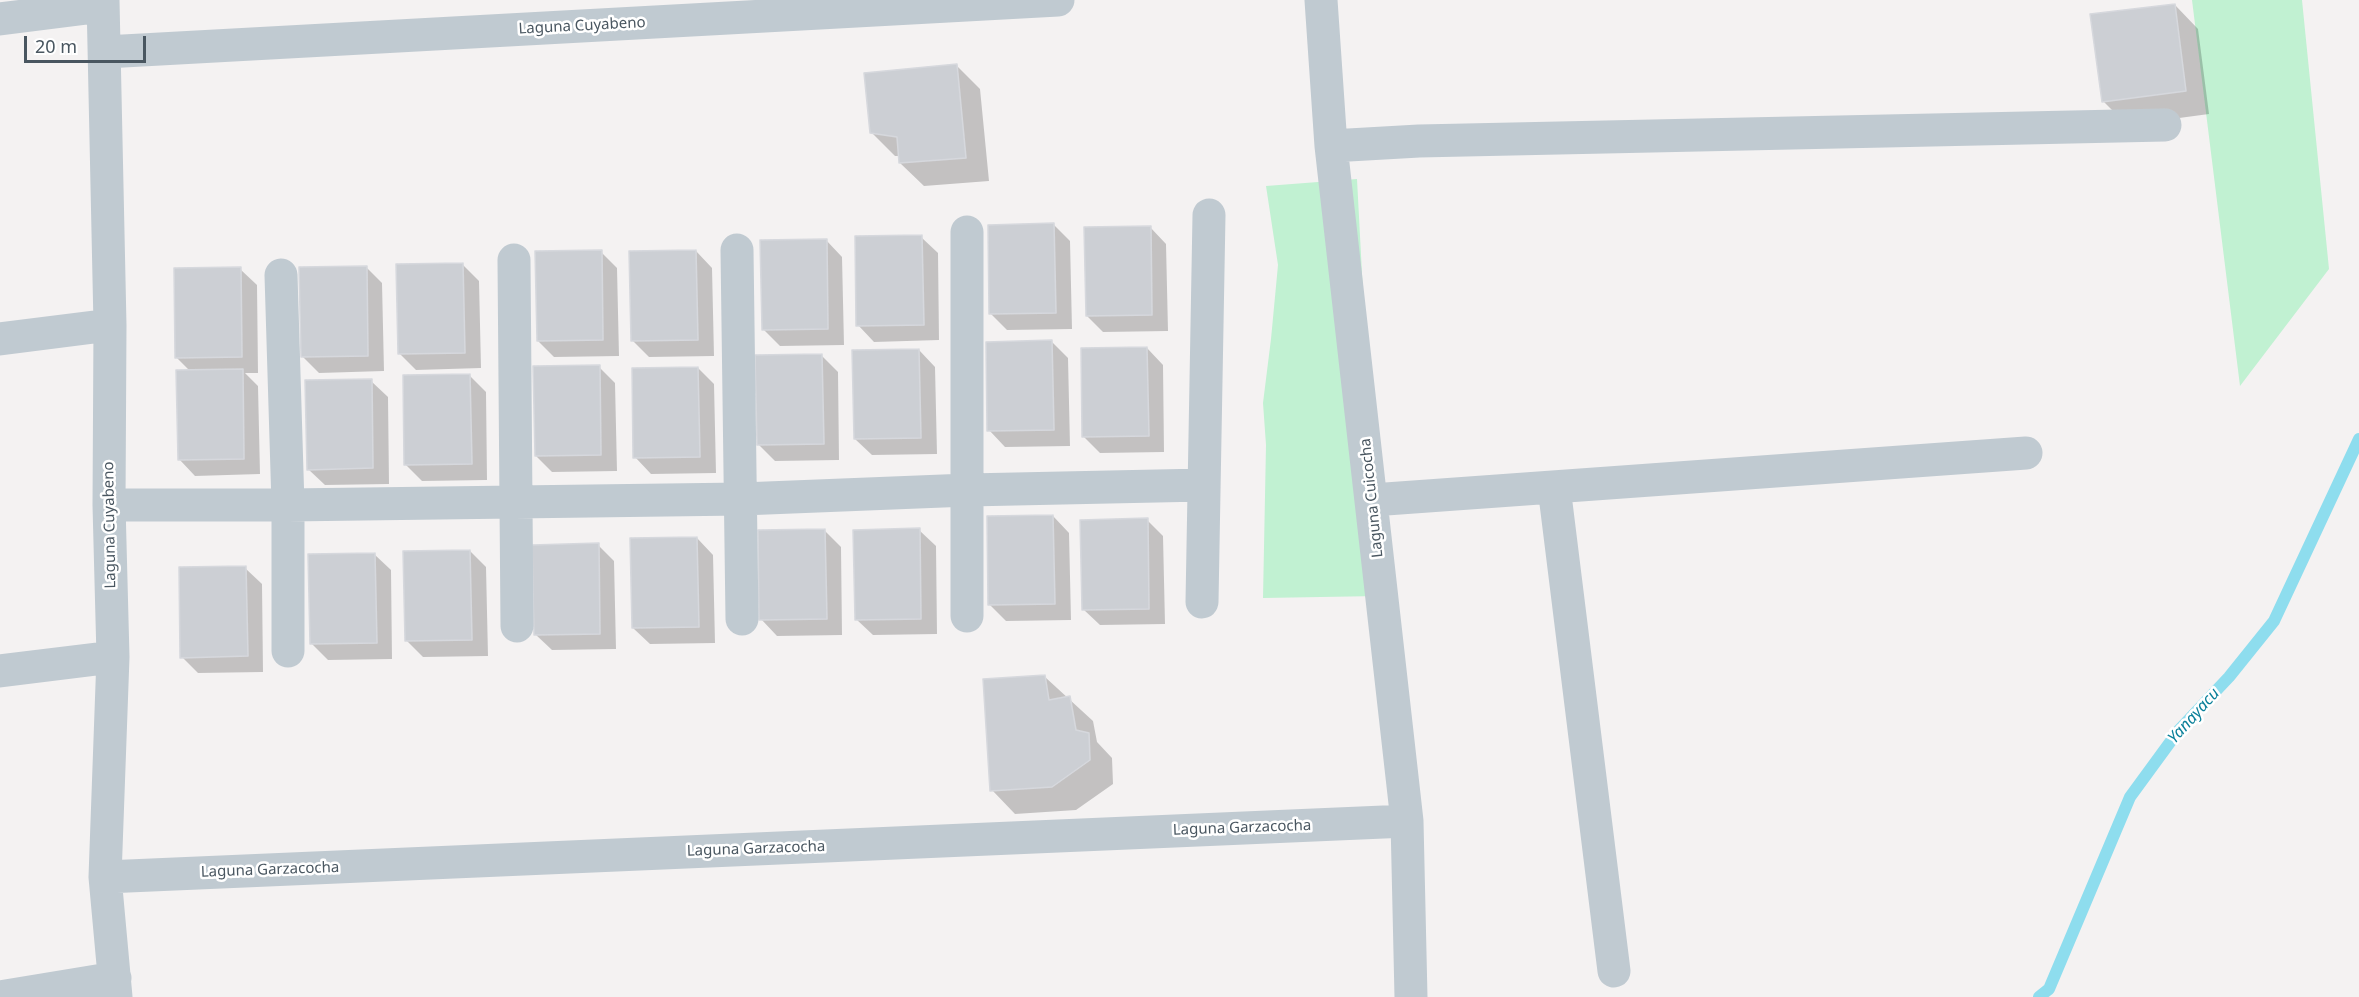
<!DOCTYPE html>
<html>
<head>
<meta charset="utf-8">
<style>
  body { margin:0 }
  #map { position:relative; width:2359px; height:997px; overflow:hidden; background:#f4f2f2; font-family:"Noto Sans",sans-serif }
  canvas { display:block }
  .scale { position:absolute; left:24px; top:36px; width:122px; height:27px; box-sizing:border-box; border:3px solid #495660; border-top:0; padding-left:8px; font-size:18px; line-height:21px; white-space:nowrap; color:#495660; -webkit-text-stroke:4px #fff; paint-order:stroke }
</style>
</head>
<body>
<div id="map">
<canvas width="2359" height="997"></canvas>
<div class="scale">20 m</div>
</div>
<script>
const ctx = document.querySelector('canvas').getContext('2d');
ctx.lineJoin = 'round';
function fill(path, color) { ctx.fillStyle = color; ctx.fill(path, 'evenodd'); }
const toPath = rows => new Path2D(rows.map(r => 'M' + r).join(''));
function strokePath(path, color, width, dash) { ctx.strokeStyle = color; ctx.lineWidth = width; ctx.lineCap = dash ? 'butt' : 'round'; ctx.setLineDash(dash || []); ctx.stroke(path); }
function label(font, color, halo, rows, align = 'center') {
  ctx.font = font + ' "Noto Sans",sans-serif'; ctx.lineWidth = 5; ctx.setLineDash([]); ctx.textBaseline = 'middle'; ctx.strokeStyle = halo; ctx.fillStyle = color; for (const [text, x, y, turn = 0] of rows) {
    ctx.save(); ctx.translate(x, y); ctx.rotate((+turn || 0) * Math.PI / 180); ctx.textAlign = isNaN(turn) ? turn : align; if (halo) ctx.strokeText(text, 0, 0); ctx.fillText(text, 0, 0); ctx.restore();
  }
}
fill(toPath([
  [2192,0,2302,0,2329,269,2240,386],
  [1357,179,1379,596,1263,598,1266,445,1263,403,1271,339,1278,265,1266,186]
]), '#c1f1d2');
fill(toPath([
  [2175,5,2198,29,2209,114,2127,125,2103,101],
  [956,65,980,89,989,181,924,186,900,163,900,156,895,156,871,132],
  [1054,225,1070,241,1072,329,1007,330,991,314],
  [1150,227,1166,244,1168,331,1103,332,1087,316],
  [921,237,938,253,939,340,874,342,858,325],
  [826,240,842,257,844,345,780,346,763,329],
  [696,251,712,268,714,356,649,357,632,340],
  [601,252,617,268,619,356,554,357,538,341],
  [463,265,479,281,481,368,416,370,399,353],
  [366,267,382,283,384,371,319,373,302,356],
  [240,269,257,285,258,373,245,373,258,386,260,474,195,476,179,459,190,371,177,358],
  [1052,342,1068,358,1070,446,1005,447,989,430],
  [1147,348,1163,365,1164,452,1100,453,1084,437],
  [919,350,935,367,937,454,872,455,855,439],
  [821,355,838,372,839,460,775,461,758,444],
  [599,367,615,383,617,471,552,472,536,456],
  [698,368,714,384,716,473,651,474,635,457],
  [469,375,486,392,487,480,422,481,406,465],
  [371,381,388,397,389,484,325,485,308,469],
  [1053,516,1069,533,1071,620,1006,621,990,605],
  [1147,520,1163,536,1165,624,1100,625,1083,609],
  [824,530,841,547,842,635,777,636,761,619],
  [919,530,936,546,937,634,873,635,856,619],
  [697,538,713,555,715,643,650,644,633,628],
  [598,545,614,561,616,649,552,650,535,634],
  [470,551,486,567,488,656,423,657,406,640],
  [374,554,391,570,392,659,328,660,311,643],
  [245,568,262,584,263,672,198,673,182,657],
  [1045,677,1093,721,1097,742,1112,758,1113,784,1076,810,1015,814,992,790]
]), '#0003');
strokePath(toPath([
  [2039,997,2049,989,2130,797,2179,730,2229,677,2274,621,2359,439]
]), '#8eddee', 12);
const building = toPath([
  [2175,4,2186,91,2102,102,2090,14,2175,4],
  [957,64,966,158,899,163,897,137,870,133,864,73,957,64],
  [1054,223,1056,313,989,314,988,225,1054,223],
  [1151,226,1152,315,1086,316,1084,227,1151,226],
  [922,235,924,325,856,326,855,236,922,235],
  [827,239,828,329,762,330,760,240,827,239],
  [602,250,603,340,537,341,535,251,602,250],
  [696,250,698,340,631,341,629,251,696,250],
  [463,263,465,353,398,354,396,264,463,263],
  [367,266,368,356,301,357,299,267,367,266],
  [241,267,242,357,175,358,174,268,241,267],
  [1052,340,1054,430,987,431,986,342,1052,340],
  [1147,347,1149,436,1082,437,1081,348,1147,347],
  [919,349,921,438,854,439,852,350,919,349],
  [822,354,824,444,757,445,755,355,822,354],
  [600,365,601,455,535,456,533,366,600,365],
  [698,367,700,457,633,458,632,368,698,367],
  [243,369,244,459,178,460,176,370,243,369],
  [470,374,472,464,404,465,403,375,470,374],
  [372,379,373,468,307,470,305,380,372,379],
  [1053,515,1055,604,988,605,987,516,1053,515],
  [1148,518,1149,609,1082,610,1080,520,1148,518],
  [920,528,921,619,855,620,853,530,920,528],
  [825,529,827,619,759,620,758,530,825,529],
  [697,537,699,627,632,628,630,538,697,537],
  [599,543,600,634,534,635,532,545,599,543],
  [470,550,472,640,405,641,403,551,470,550],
  [375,553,377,643,310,644,308,554,375,553],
  [246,566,248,656,180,658,179,567,246,566],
  [1045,675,1049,700,1070,696,1076,730,1089,733,1090,760,1052,787,990,791,983,679,1045,675]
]);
fill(building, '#cccfd4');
strokePath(building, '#d6d8dd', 1.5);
strokePath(toPath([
  [103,0,110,325,109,505,113,657,105,877,116,997],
  [1321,0,1331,146,1407,821,1411,997],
  [0,19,103,6],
  [105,52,1058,0],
  [1331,146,1419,141,2165,125],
  [737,250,742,619],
  [514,260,517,626],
  [281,275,288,505,288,651],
  [0,339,110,325],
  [1554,487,1614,971],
  [1372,500,2026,453],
  [109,505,288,505,742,499,968,490,1204,485],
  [1202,602,1209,215],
  [967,616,967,232],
  [0,671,113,657],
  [105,877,1407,821],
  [0,997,115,978]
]), '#c0cad1', 33);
label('15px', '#495660', '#fff', [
  ["Laguna Cuyabeno",582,26,-3],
  ["Laguna Cuicocha",1372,498,-96],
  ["Laguna Cuyabeno",110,525,-91],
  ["Laguna Garzacocha",1242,828,-2],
  ["Laguna Garzacocha",756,849,-2],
  ["Laguna Garzacocha",270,870,-2]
]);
label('italic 16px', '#0b809a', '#fff', [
  ["Yanayacu",2194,716,-48]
]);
</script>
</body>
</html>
